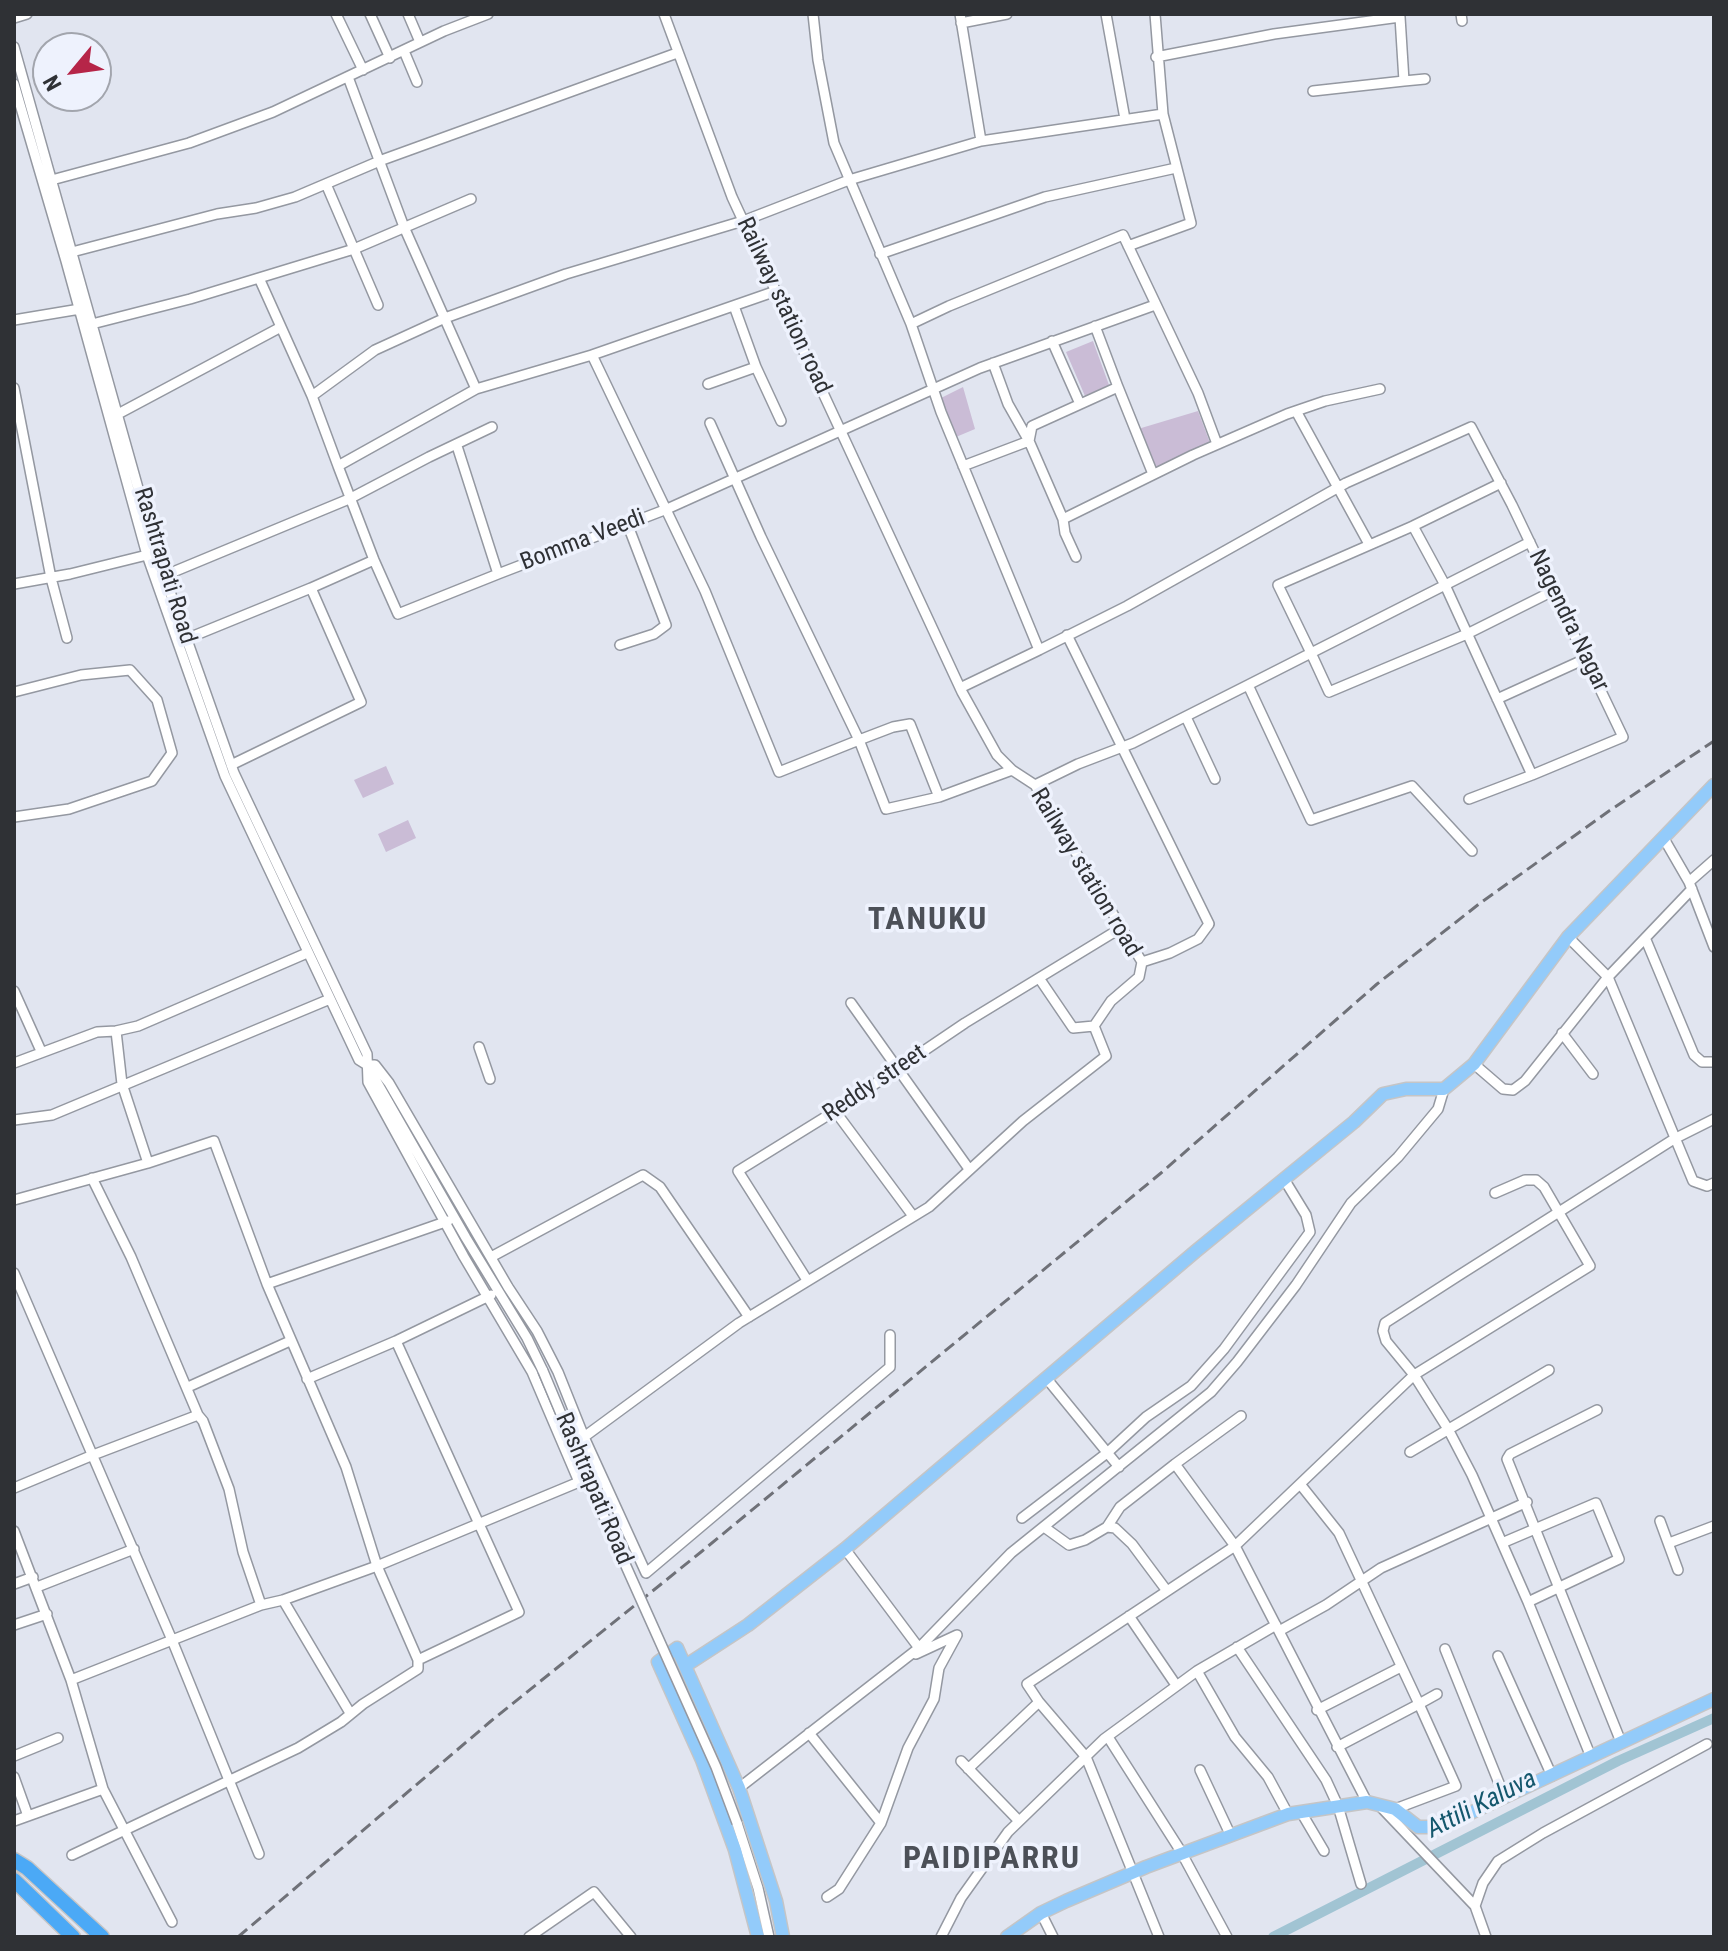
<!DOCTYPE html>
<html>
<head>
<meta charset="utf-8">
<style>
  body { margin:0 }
  #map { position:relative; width:1728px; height:1951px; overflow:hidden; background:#e1e5f0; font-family:"Roboto Condensed",sans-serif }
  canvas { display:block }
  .frame { position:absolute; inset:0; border:16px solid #2f3135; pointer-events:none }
  .north { position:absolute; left:32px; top:32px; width:80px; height:80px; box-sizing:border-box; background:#eef2fd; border:2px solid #a2a5ad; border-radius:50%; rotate:241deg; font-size:22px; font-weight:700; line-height:32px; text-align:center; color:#2f3135 }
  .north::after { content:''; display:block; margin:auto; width:28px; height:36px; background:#b62548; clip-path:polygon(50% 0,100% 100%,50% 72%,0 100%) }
</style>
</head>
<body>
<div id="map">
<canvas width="1728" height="1951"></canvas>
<div class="frame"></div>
<div class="north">N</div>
</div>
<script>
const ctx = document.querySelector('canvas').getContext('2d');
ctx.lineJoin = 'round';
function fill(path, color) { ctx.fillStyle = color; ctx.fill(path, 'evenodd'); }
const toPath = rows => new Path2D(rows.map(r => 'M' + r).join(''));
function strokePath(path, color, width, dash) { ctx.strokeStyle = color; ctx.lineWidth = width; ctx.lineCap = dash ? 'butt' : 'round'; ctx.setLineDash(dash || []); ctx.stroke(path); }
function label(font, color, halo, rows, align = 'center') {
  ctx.font = font + ' "Roboto Condensed",sans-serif'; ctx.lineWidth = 7; ctx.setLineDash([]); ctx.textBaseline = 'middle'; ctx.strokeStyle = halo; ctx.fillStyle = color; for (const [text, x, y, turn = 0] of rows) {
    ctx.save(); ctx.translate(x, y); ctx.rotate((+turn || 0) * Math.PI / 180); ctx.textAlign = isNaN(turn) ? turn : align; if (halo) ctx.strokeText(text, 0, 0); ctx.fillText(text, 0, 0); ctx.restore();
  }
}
fill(toPath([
  [1093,341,1109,385,1085,396,1066,352],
  [963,387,975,429,956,437,939,399],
  [1198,411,1210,443,1156,468,1138,429],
  [386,766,394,784,363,798,354,780],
  [408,820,416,838,386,852,378,834]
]), '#cabcd6');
strokePath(toPath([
  [1273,1937,1618,1761,1714,1718]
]), '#a1c4d3', 10);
const minor = toPath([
  [336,14,363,70],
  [370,14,390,58],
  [408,14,420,42],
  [813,14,818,60,834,143,911,324,941,412,1039,650,960,688],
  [960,14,981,141],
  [1106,14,1125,119],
  [1155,14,1163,114],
  [1461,14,1462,21],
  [14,18,27,14],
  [961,23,1007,14],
  [14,47,156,552,234,773,367,1054,368,1082,464,1257,532,1372,579,1482,377,1566,283,1600,261,1605,71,1680],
  [404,51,417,82],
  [1156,57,1274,34,1400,17,1404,81,1313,91],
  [348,77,404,227,476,389,338,466,374,560,398,614,498,574,457,446],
  [1404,81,1425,79],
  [14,84,66,261,147,555,225,776,359,1060,367,1065,375,1079,466,1238,527,1338,543,1371],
  [48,181,189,143,273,112,444,31,488,14],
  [326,184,378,305],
  [72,252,217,214,256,208,295,197,382,160,677,53],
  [880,254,1045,197,1176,168],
  [259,278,312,396,338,466],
  [734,306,756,367,781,421],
  [14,320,86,308],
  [911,324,949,306,1123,235,1198,393,1217,444],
  [88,325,190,299,354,249,471,199],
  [1095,326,1118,387],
  [1052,341,1080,404],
  [592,355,776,291],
  [993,363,1008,404,1029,441],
  [708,384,756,367],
  [14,388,51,578,67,638],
  [476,389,592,355,705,591,779,772,859,740,886,809,939,797,1012,770],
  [312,396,375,350,445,318,566,274,743,221,849,180,981,141,1163,114,1191,223,1128,246],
  [1296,411,1369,544],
  [118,414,281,327],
  [710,423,761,537,859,740,893,727,910,724,939,797],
  [1029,441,1032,426,1118,387,1153,474],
  [963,466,1029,441,1063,519,1193,455,1287,414,1325,401,1380,389],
  [1501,483,1413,526,1278,585,1311,653,1530,542],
  [1063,519,1065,533,1076,557],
  [498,574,667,509,980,368,1155,305],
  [161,577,349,499,429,457,492,427],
  [14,584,70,574,147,555],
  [1067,635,1209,924,1198,939,1170,953,1142,962],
  [186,639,311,588],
  [620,645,654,634,666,625,627,523],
  [1039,650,1127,606,1346,483,1471,427,1512,505,1623,737,1532,775,1445,585,1413,526],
  [14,692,81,675,130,670,157,700,172,753,152,781,69,809,14,817],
  [1497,699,1585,659],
  [1186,717,1215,779],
  [231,765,361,702,311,588,374,560],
  [1035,785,1078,764,1133,743,1248,685],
  [1469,799,1532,775],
  [1663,837,1689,882,1714,947],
  [1472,851,1412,786,1311,820,1248,685,1311,653,1329,692,1467,634,1553,591],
  [1689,882,1714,860],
  [1568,937,1608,977,1693,1181,1707,1186,1714,1183],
  [1646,940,1694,1055,1702,1062,1714,1062],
  [1039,978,1073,1028,1094,1026],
  [14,991,41,1051],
  [851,1003,969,1169],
  [116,1031,122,1084,148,1163],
  [1562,1033,1593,1074],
  [479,1047,490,1079],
  [14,1063,97,1032,116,1031,138,1026,307,953],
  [1474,1064,1503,1089,1513,1090,1525,1081,1608,977,1692,889],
  [367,1065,375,1065,389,1083,508,1287,537,1331,558,1372,584,1437,646,1573,890,1367,890,1335],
  [835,1111,913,1216],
  [14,1120,52,1115,330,999],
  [92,1178,131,1257,198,1415,203,1421,229,1489,243,1552,261,1605],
  [14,1200,148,1163,214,1141,267,1284,448,1221],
  [491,1257,643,1175,660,1187,749,1317],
  [14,1273,172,1640,259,1854],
  [807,1280,738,1171,835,1111,965,1023,1121,928],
  [396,1341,519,1612,418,1660],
  [307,1379,396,1341,491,1295],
  [1047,1379,1119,1467],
  [188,1387,290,1341],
  [1597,1410,1510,1454,1507,1459,1621,1742],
  [1241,1416,1175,1464,1235,1546,1414,1375,1590,1266,1544,1187,1536,1180,1525,1180,1495,1193],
  [584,1437,739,1323,929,1207,1023,1121,1106,1056,1094,1026,1111,1001,1139,977,1142,962,1035,785,1012,770,997,755,962,692,732,197,664,14],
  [1410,1452,1549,1370],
  [1300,1484,1339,1533,1419,1704,1437,1694],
  [14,1488,93,1455,198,1415],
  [1022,1518,1107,1453,1146,1417,1191,1386,1224,1349,1310,1232,1306,1215,1284,1179],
  [1660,1521,1678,1570],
  [1044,1527,1069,1545,1085,1540,1107,1527,1120,1507,1175,1464],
  [1107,1527,1115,1528,1132,1544,1167,1591],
  [14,1531,71,1680,103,1789,14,1821],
  [1502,1543,1596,1503,1619,1559,1528,1602],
  [1669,1543,1714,1526],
  [845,1549,919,1648],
  [14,1584,33,1577],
  [37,1587,134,1549],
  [283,1600,350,1713],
  [1129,1616,1176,1685],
  [14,1625,47,1614],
  [1279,1631,1326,1605,1381,1568,1527,1502],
  [1237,1647,1326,1780,1338,1806,1361,1884],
  [1445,1649,1505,1798],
  [1498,1656,1552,1776],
  [1197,1671,1235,1737,1268,1777,1288,1814],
  [1039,1702,1027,1684,1235,1546,1367,1802],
  [1317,1710,1401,1667],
  [809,1733,881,1823],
  [1108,1737,1180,1850,1227,1937],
  [1337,1747,1419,1704,1456,1786,1395,1809],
  [14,1756,58,1738],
  [1591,1757,1528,1602,1472,1475,1448,1429,1414,1375,1386,1341,1383,1331,1385,1323,1458,1276,1674,1139,1714,1119],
  [961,1761,1019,1821],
  [968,1769,1039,1702,1086,1757,1159,1937],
  [1200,1770,1230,1834],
  [14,1777,28,1816],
  [739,1788,919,1648,1011,1553,1211,1392,1237,1362,1296,1285,1351,1203,1398,1157,1438,1109,1444,1089],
  [103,1789,172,1922],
  [1379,1805,1475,1906,1486,1937],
  [1301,1812,1324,1851],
  [737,1823,758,1888,769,1937],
  [72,1855,298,1748,341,1722,363,1704,418,1669,418,1660,377,1566,346,1467,267,1284],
  [827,1897,839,1889,881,1823,908,1748,934,1699,939,1668,957,1635,916,1654],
  [1475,1906,1483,1883,1498,1861,1543,1833,1707,1744],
  [1041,1913,1053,1937],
  [529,1937,594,1892,631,1937],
  [941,1937,961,1898,1008,1832,1104,1739,1197,1671,1276,1625]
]);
const major = toPath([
  [685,1666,748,1625,845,1549,1196,1251,1354,1122,1383,1094,1406,1089,1444,1089,1474,1064,1568,937,1714,785],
  [758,1937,735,1850,702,1760,658,1662,677,1648,739,1788,776,1901,783,1937],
  [1007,1937,1041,1913,1066,1901,1146,1867,1288,1814,1367,1802,1395,1809,1418,1827,1434,1827,1449,1823,1714,1699]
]);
const highway = toPath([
  [14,1860,27,1868,102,1937],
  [14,1880,73,1937]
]);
strokePath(minor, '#9498a1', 12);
strokePath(major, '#c5c5c6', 15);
strokePath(highway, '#c5c5c6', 17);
strokePath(minor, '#fff', 9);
strokePath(major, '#93cbfa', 12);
strokePath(highway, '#4ba9f6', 14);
strokePath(toPath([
  [238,1937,491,1721,701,1552,1161,1173,1377,984,1479,904,1609,811,1714,741]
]), '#6f7178', 3, [12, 6]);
const minorBridge = toPath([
  [543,1371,608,1526,716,1767,737,1823]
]);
strokePath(minorBridge, '#9498a1', 12, []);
strokePath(minorBridge, '#fff', 9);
label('24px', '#2f3135', '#eef2fd', [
  ["Railway station road",783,306,65],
  ["Bomma Veedi",583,541,-21],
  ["Rashtrapati Road",164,566,73],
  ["Nagendra Nagar",1568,621,64],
  ["Railway station road",1085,873,59],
  ["Reddy street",875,1084,-34],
  ["Rashtrapati Road",593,1489,67]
]);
label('italic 26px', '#14576d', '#eef2fd', [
  ["Attili Kaluva",1482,1805,-27]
]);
ctx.letterSpacing = '2px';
label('bold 32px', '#4c5058', '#eef2fd', [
  ["TANUKU",928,921],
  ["PAIDIPARRU",992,1860]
]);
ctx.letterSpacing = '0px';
</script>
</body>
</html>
